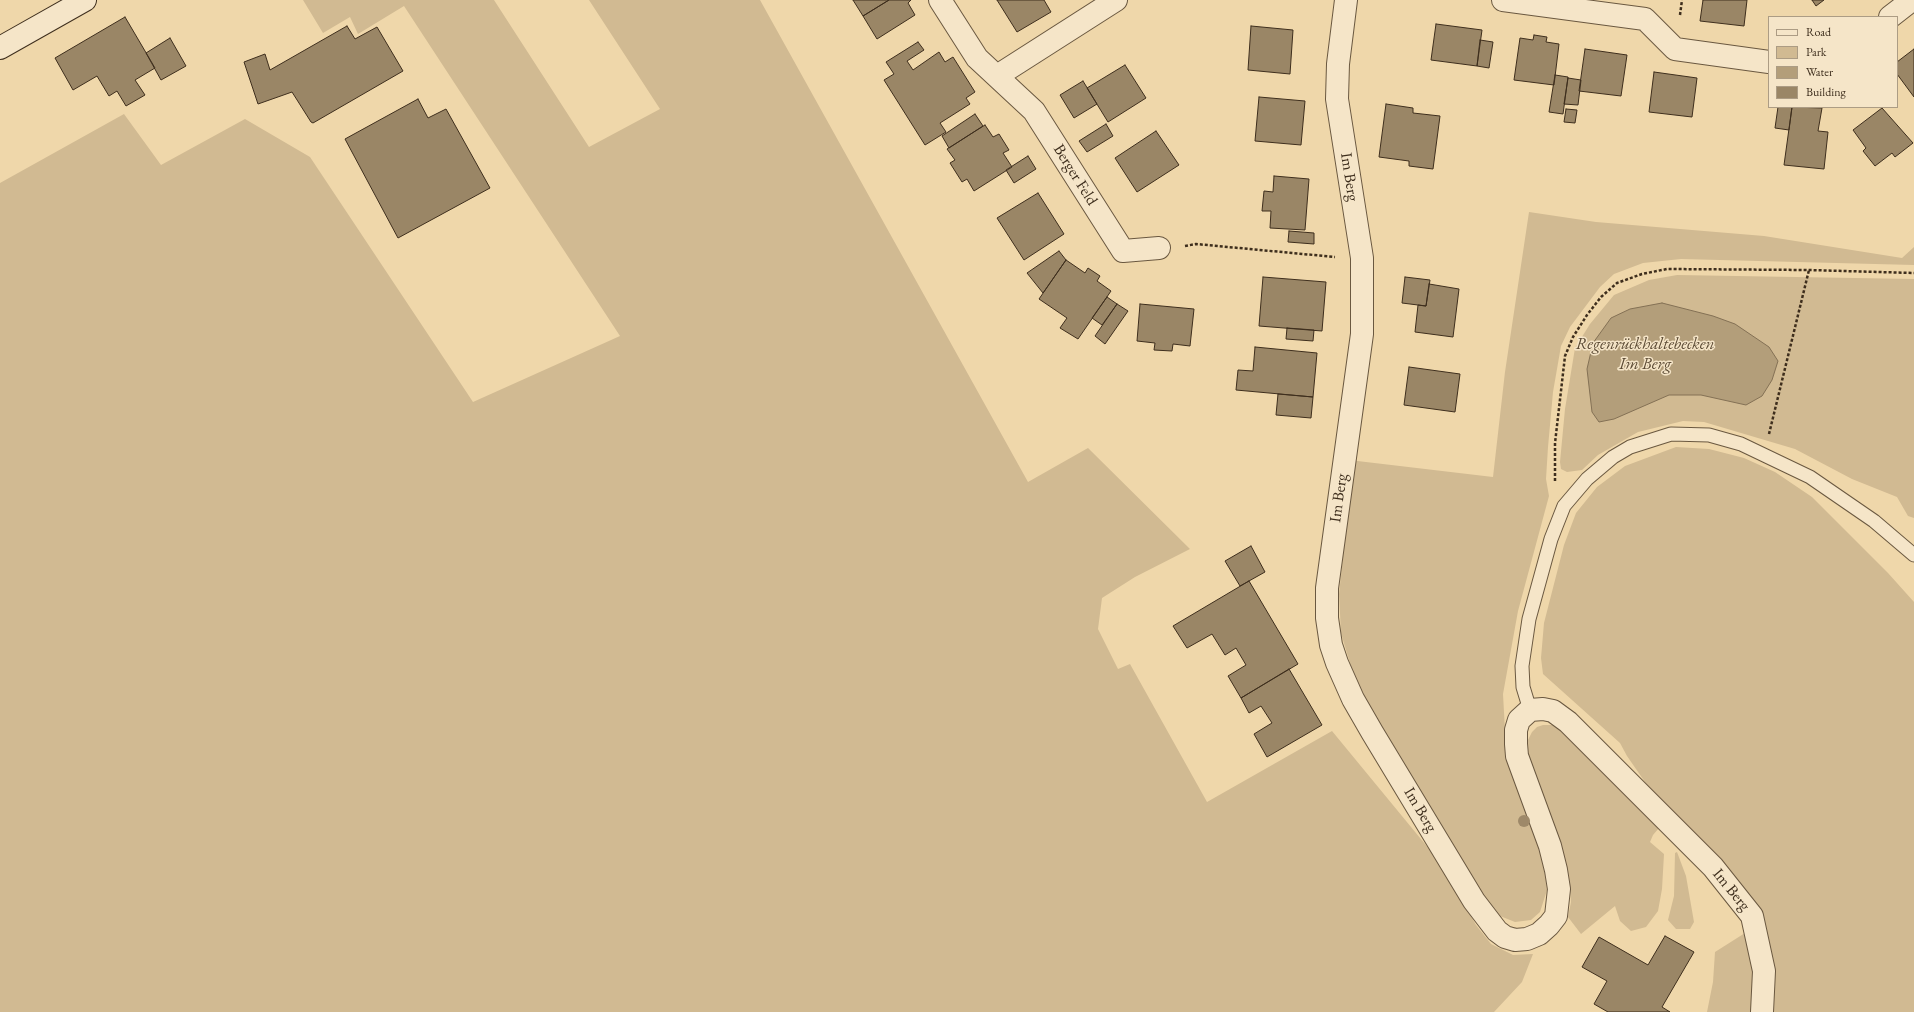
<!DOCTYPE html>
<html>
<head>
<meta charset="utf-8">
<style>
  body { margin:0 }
  #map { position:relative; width:1914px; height:1012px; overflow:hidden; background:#efd7aa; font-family:"EB Garamond",serif }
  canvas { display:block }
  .legend { position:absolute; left:1768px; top:16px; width:130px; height:92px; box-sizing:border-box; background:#f5e5c8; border:1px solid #ac9c84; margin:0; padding:5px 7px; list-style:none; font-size:12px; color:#3e2e1d }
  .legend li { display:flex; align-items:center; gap:8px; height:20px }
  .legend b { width:20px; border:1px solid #ac9c84 }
</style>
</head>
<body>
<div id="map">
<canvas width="1914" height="1012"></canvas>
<ul class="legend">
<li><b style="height:5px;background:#f5e5c8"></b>Road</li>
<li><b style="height:11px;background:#d1ba92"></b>Park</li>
<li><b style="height:11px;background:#b39e7a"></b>Water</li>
<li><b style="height:11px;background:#9a8666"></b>Building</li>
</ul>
</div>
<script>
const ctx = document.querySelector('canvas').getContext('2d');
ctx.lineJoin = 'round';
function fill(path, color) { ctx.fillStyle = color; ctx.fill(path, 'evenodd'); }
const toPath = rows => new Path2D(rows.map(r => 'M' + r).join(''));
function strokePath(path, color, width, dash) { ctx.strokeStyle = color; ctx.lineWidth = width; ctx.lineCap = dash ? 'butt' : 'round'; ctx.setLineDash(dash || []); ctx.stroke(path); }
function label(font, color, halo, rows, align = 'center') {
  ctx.font = font + ' "EB Garamond",serif'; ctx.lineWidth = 3; ctx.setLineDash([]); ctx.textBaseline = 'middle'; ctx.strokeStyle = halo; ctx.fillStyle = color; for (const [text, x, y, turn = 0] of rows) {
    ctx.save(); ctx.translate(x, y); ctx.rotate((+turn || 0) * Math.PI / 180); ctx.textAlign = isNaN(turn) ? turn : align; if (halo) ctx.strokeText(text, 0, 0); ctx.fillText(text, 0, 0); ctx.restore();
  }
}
fill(toPath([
  [303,0,494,0,589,147,660,109,589,0,760,0,1028,482,1088,448,1190,549,1135,577,1102,598,1098,629,1118,669,1130,664,1207,802,1332,731,1439,861,1476,925,1491,944,1513,955,1533,954,1522,982,1494,1012,0,1012,0,183,124,114,161,165,245,119,310,157,473,402,620,336,404,6,358,34,350,17,323,33],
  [1529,212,1596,222,1764,236,1902,258,1914,247,1914,265,1681,259,1643,263,1614,274,1600,287,1570,327,1561,346,1553,392,1548,447,1546,479,1549,496,1518,611,1503,694,1506,749,1540,851,1546,874,1547,890,1540,912,1531,920,1515,922,1495,914,1477,885,1369,708,1352,670,1341,633,1339,594,1353,464,1332,458,1493,477,1505,372],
  [1677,275,1914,279,1914,518,1908,516,1897,497,1852,479,1795,449,1704,422,1683,421,1638,432,1598,455,1582,470,1567,472,1561,469,1560,462,1565,409,1575,348,1590,324,1614,295,1649,280],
  [1676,447,1709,449,1744,458,1775,472,1812,497,1888,573,1914,602,1914,1012,1771,1012,1772,967,1685,829,1645,782,1627,756,1620,743,1543,674,1541,658,1544,623,1564,545,1576,513,1597,487,1625,466],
  [1543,725,1557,725,1659,828,1653,835,1650,842,1664,854,1662,889,1658,911,1646,927,1631,931,1620,921,1615,906,1581,934,1568,917,1571,902,1570,885,1566,865,1528,756,1527,742,1532,732,1537,727],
  [1677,852,1686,876,1694,922,1690,929,1676,929,1668,920,1674,896,1675,853],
  [1745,933,1756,974,1755,1012,1707,1012,1713,982,1715,952]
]), '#d1ba92');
const water = toPath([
  [1662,303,1713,316,1735,324,1769,347,1778,361,1772,380,1762,396,1746,405,1701,395,1669,395,1614,419,1599,422,1592,412,1587,369,1593,343,1611,318,1630,309,1662,303]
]);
fill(water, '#b39e7a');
strokePath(water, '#847155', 1);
const building = toPath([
  [853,0,889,0,863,16,853,0],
  [889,0,911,0,908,3,915,15,877,39,863,16,889,0],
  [997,0,1044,0,1051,12,1017,32,997,0],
  [1703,0,1747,0,1744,26,1700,21,1703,0],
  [1812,0,1824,0,1816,6,1812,0],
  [125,17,155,68,135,80,145,95,126,106,117,91,109,96,97,76,73,90,55,58,125,17],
  [1436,24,1482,30,1477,66,1431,60,1436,24],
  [347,26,355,39,377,27,403,71,313,123,311,122,292,92,258,104,244,62,265,54,270,70,347,26],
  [1251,26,1293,30,1290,74,1248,70,1251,26],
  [1534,35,1547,37,1546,42,1559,44,1554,85,1514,80,1520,38,1533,40,1534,35],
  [170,38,186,66,161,80,146,53,170,38],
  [1480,40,1493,42,1489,68,1477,66,1480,40],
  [918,42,924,50,907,61,913,70,939,52,945,62,953,57,975,92,966,98,970,104,940,123,946,132,925,145,884,80,894,74,886,62,918,42],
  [1585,49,1627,55,1621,96,1579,91,1585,49],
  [1914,49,1914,97,1897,74,1897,62,1914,49],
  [1125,65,1146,98,1108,122,1087,88,1125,65],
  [1654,72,1697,78,1692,117,1649,112,1654,72],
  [1555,75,1568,77,1563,114,1549,112,1555,75],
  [1568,78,1581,80,1578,105,1564,104,1568,78],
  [1083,81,1097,104,1074,118,1060,95,1083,81],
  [1259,97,1305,101,1301,145,1255,141,1259,97],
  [418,99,428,118,446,109,490,188,398,238,345,139,418,99],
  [1386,104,1413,108,1413,113,1440,116,1433,169,1409,166,1409,161,1379,157,1386,104],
  [1778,107,1792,107,1789,130,1775,128,1778,107],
  [1792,107,1822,108,1818,131,1828,132,1824,169,1784,165,1792,107],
  [1882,108,1913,143,1895,157,1892,153,1875,166,1863,151,1866,148,1853,130,1882,108],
  [1566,109,1577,110,1575,123,1564,122,1566,109],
  [975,114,983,126,949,148,942,136,975,114],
  [1106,124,1113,136,1087,152,1079,141,1106,124],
  [985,125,993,137,999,134,1009,150,1003,153,1012,167,974,191,967,179,962,182,950,163,955,160,947,149,985,125],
  [1156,131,1179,165,1137,192,1115,158,1156,131],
  [1028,156,1036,169,1014,183,1006,170,1028,156],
  [1274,176,1309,179,1305,230,1270,228,1271,211,1262,211,1264,191,1273,192,1274,176],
  [1038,193,1064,234,1024,260,997,218,1038,193],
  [1289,231,1314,233,1314,244,1288,242,1289,231],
  [1059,251,1066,260,1043,293,1027,273,1059,251],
  [1066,260,1085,273,1088,268,1100,276,1097,281,1111,291,1078,339,1060,328,1067,318,1039,299,1066,260],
  [1263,277,1326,282,1322,331,1259,326,1263,277],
  [1405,277,1430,280,1426,306,1402,303,1405,277],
  [1429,284,1459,289,1453,337,1415,332,1418,305,1426,306,1429,284],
  [1107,297,1117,304,1102,325,1092,318,1107,297],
  [1117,304,1128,311,1105,344,1095,336,1117,304],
  [1140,304,1194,309,1190,346,1173,344,1172,351,1154,350,1155,343,1137,341,1140,304],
  [1287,328,1314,330,1313,341,1286,339,1287,328],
  [1255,347,1317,353,1313,397,1236,390,1238,370,1253,371,1255,347],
  [1409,367,1460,374,1455,412,1404,405,1409,367],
  [1278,394,1313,397,1311,418,1276,415,1278,394],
  [1251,546,1265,572,1240,586,1225,561,1251,546],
  [1249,581,1298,664,1241,698,1228,676,1246,665,1236,648,1225,655,1212,634,1187,648,1173,626,1249,581],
  [1289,669,1322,725,1267,757,1254,734,1272,723,1261,706,1249,713,1241,698,1289,669],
  [1665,936,1694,952,1662,1007,1670,1012,1608,1012,1594,1004,1607,981,1582,967,1599,937,1648,965,1665,936]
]);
fill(building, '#9a8666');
strokePath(building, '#3e2e1d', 1);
const lane = toPath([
  [1530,710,1523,687,1522,666,1529,619,1551,539,1564,506,1587,479,1613,457,1630,447,1671,434,1709,435,1741,444,1810,477,1874,521,1914,555]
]);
const street = toPath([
  [940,0,977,58,1034,111,1123,251,1159,248],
  [1346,0,1338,64,1337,99,1362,258,1362,334,1327,588,1327,618,1331,645,1337,663,1353,699,1372,732,1474,901,1497,931,1505,937,1515,940,1527,939,1539,934,1549,925,1556,916,1559,889,1556,870,1550,846,1517,756,1516,744,1516,730,1519,720,1530,710,1543,709,1553,711,1568,722,1713,867,1752,916,1764,971,1762,1012],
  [1503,0,1645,19,1675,49,1769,62],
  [1890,17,1912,0],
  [997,76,1116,0]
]);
const secondary = toPath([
  [0,48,85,0]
]);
strokePath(lane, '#6a5840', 15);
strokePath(street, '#6a5840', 24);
strokePath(secondary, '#3e2e1d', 24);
strokePath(toPath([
  [1680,15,1682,0],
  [1185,246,1196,244,1335,257],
  [1769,434,1809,270],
  [1555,481,1555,443,1565,356,1573,337,1587,315,1601,297,1617,283,1642,274,1667,269,1809,270,1914,273]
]), '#3e2e1d', 2.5, [3, 2]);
strokePath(lane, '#f5e5c8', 13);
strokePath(street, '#f5e5c8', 22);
strokePath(secondary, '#f5e5c8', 22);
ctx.fillStyle = '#9e8969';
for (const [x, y] of [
  [1524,821]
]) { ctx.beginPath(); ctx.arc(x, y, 6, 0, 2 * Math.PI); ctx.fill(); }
label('16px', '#3e2e1d', '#f5e5c8', [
  ["Berger Feld",1075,175,58],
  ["Im Berg",1349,177,81],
  ["Im Berg",1339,498,-82],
  ["Im Berg",1420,810,59],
  ["Im Berg",1731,890,51]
]);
label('italic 17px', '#5b4a34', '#f5e5c8', [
  ["Regenrückhaltebecken",1645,344],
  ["Im Berg",1645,364]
]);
</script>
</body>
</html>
